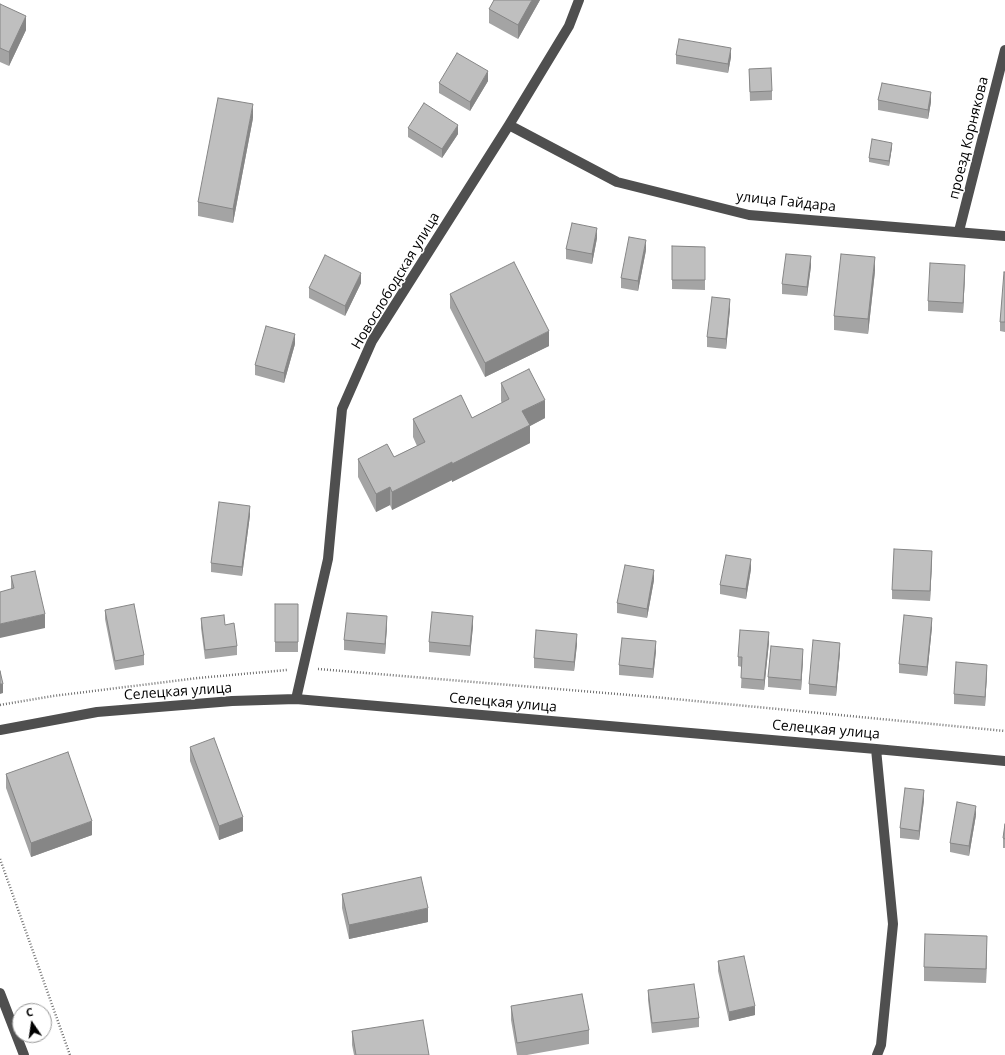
<!DOCTYPE html>
<html>
<head>
<meta charset="utf-8">
<style>
  body { margin:0 }
  #map { position:relative; width:1005px; height:1055px; overflow:hidden; background:#fff; font-family:"Open Sans",sans-serif }
  canvas { display:block }
  .north { position:absolute; left:12px; top:1003px; width:40px; height:40px; box-sizing:border-box; background:#fff; border:1px solid #999; border-radius:50%; rotate:347deg; font-size:11px; font-weight:700; line-height:16px; text-align:center; color:#000 }
  .north::after { content:''; display:block; margin:auto; width:14px; height:18px; background:#000; clip-path:polygon(50% 0,100% 100%,50% 72%,0 100%) }
</style>
</head>
<body>
<div id="map">
<canvas width="1005" height="1055"></canvas>
<div class="north">С</div>
</div>
<script>
const ctx = document.querySelector('canvas').getContext('2d');
ctx.lineJoin = 'round';
const toPath = rows => new Path2D(rows.map(r => 'M' + r).join(''));
function strokePath(path, color, width, dash) { ctx.strokeStyle = color; ctx.lineWidth = width; ctx.lineCap = dash ? 'butt' : 'round'; ctx.setLineDash(dash || []); ctx.stroke(path); }
function fill(path, color) { ctx.fillStyle = color; ctx.fill(path, 'evenodd'); }
function label(font, color, halo, rows, align = 'center') {
  ctx.font = font + ' "Open Sans",sans-serif'; ctx.lineWidth = 3; ctx.setLineDash([]); ctx.textBaseline = 'middle'; ctx.strokeStyle = halo; ctx.fillStyle = color; for (const [text, x, y, turn = 0] of rows) {
    ctx.save(); ctx.translate(x, y); ctx.rotate((+turn || 0) * Math.PI / 180); ctx.textAlign = isNaN(turn) ? turn : align; if (halo) ctx.strokeText(text, 0, 0); ctx.fillText(text, 0, 0); ctx.restore();
  }
}
strokePath(toPath([
  [318,669,654,697,1005,731],
  [0,705,53,696,198,678,287,670],
  [0,859,70,1055]
]), '#717171', 2.5, [1, 2]);
strokePath(toPath([
  [509,125,617,182,749,215,1005,236],
  [959,231,1005,50],
  [296,699,328,559,342,409,372,341,509,125,569,26,579,0],
  [0,730,97,712,232,701,296,699,876,749,1005,761],
  [876,749,893,924,881,1045,877,1055],
  [0,993,24,1055]
]), '#4f4f4f', 10);
fill(toPath([
  [540,0,518,39,489,23,489,9],
  [0,4,26,30,9,66,0,62],
  [676,55,731,57,728,73,676,64],
  [749,69,772,91,772,100,750,101],
  [488,81,470,111,439,93,439,83],
  [878,100,931,102,928,119,878,110],
  [253,118,233,223,198,216,198,202],
  [408,128,458,134,442,158,408,137],
  [892,147,889,166,869,162,869,158],
  [597,238,592,264,566,259,566,249],
  [672,246,705,247,705,290,672,289],
  [646,250,638,291,621,288,621,278],
  [811,266,807,296,782,294,782,284],
  [875,271,868,334,834,330,834,316],
  [1005,272,1005,332,1000,331,1000,322],
  [965,275,963,313,928,311,928,301],
  [361,283,345,316,309,298,309,288],
  [450,294,549,346,485,377,450,308],
  [730,309,726,349,707,347,707,337],
  [295,344,284,383,255,375,255,365],
  [501,383,545,418,530,426,530,443,452,482,452,480,392,510,390,505,376,512,358,477,358,459,394,457,417,446,413,437,413,419,472,418,502,403,501,401],
  [250,515,242,576,211,572,211,563],
  [932,561,930,601,892,599,892,590],
  [751,569,746,599,720,594,720,585],
  [11,576,45,628,11,589],
  [654,580,647,618,617,613,617,603],
  [275,604,298,604,298,652,275,652],
  [105,610,144,655,144,665,115,670,105,619],
  [201,618,225,625,237,646,237,655,205,659,201,628],
  [387,626,385,654,344,650,344,640],
  [473,626,470,656,429,652,429,642],
  [932,627,927,676,899,673,899,664],
  [769,642,764,690,741,688,742,667,738,666,738,657],
  [577,644,574,671,534,668,534,658],
  [656,651,653,678,619,675,619,665],
  [840,652,836,696,809,694,809,684],
  [803,659,801,690,768,687,768,677],
  [987,674,985,706,954,704,954,694],
  [190,747,243,831,219,840,190,761],
  [6,774,92,835,31,857,6,788],
  [924,800,919,840,900,838,900,828],
  [976,815,969,856,950,852,950,843],
  [1005,824,1005,848,1003,848,1003,838],
  [342,894,428,922,349,939,342,908],
  [987,950,986,983,924,981,924,967],
  [718,961,755,1015,729,1021,718,971],
  [648,990,699,1018,699,1027,652,1033,648,1000],
  [511,1006,589,1030,589,1044,527,1055,517,1055,511,1020],
  [352,1031,429,1055,354,1055,352,1045]
]), '#a4a4a4');
fill(toPath([
  [532,0,540,0,518,39,518,25],
  [26,16,26,30,9,66,9,52],
  [731,48,731,57,728,73,728,64],
  [488,71,488,81,470,111,470,102],
  [931,92,931,102,928,119,928,110],
  [253,104,253,118,233,223,233,209],
  [458,125,458,134,442,158,442,149],
  [892,143,892,147,889,166,889,161],
  [597,228,597,238,592,264,592,254],
  [646,240,646,250,638,291,638,281],
  [811,256,811,266,807,296,807,287],
  [875,257,875,271,868,334,868,319],
  [965,265,965,275,963,313,963,303],
  [361,273,361,283,345,316,345,306],
  [730,299,730,309,726,349,726,339],
  [549,331,549,346,485,377,485,363],
  [295,334,295,344,284,383,284,373],
  [545,400,545,418,530,426,530,443,452,482,452,464,522,411],
  [452,462,452,480,392,510,392,492],
  [390,487,390,505,376,512,376,494],
  [250,506,250,515,242,576,242,567],
  [932,551,932,561,930,601,930,591],
  [751,559,751,569,746,599,746,589],
  [654,570,654,580,647,618,647,609],
  [45,614,45,628,0,638,0,624],
  [387,616,387,626,385,654,385,644],
  [473,616,473,626,470,656,470,646],
  [932,618,932,627,927,676,927,667],
  [769,632,769,642,764,690,764,680],
  [577,634,577,644,574,671,574,662],
  [656,641,656,651,653,678,653,669],
  [840,643,840,652,836,696,836,687],
  [803,649,803,659,801,690,801,680],
  [987,665,987,674,985,706,985,697],
  [0,684,3,684,3,693,0,694],
  [924,790,924,800,919,840,919,831],
  [976,806,976,815,969,856,969,846],
  [243,817,243,831,219,840,219,826],
  [92,821,92,835,31,857,31,843],
  [428,908,428,922,349,939,349,925],
  [987,936,987,950,986,983,986,969],
  [755,1006,755,1015,729,1021,729,1012]
]), '#868686');
const building = toPath([
  [494,0,532,0,518,25,489,9,494,0],
  [0,4,26,16,9,52,0,48,0,4],
  [679,39,731,48,728,64,676,55,679,39],
  [457,53,488,71,470,102,439,83,457,53],
  [771,68,772,91,750,92,749,69,771,68],
  [882,83,931,92,928,110,878,100,882,83],
  [218,98,253,104,233,209,198,202,218,98],
  [424,103,458,125,442,149,408,128,424,103],
  [872,139,892,143,889,161,869,158,872,139],
  [572,223,597,228,592,254,566,249,572,223],
  [629,237,646,240,638,281,621,278,629,237],
  [672,246,705,247,705,280,672,280,672,246],
  [786,254,811,256,807,287,782,284,786,254],
  [841,254,875,257,868,319,834,316,841,254],
  [325,255,361,273,345,306,309,288,325,255],
  [514,262,549,331,485,363,450,294,514,262],
  [930,263,965,265,963,303,928,301,930,263],
  [1004,272,1005,272,1005,322,1000,322,1004,272],
  [712,297,730,299,726,339,707,337,712,297],
  [266,326,295,334,284,373,255,365,266,326],
  [529,369,545,400,522,411,530,425,452,464,452,462,392,492,390,487,376,494,358,459,387,444,394,457,425,442,413,419,461,395,472,418,509,399,501,383,529,369],
  [219,502,250,506,242,567,211,563,219,502],
  [894,549,932,551,930,591,892,590,894,549],
  [726,555,751,559,746,589,720,585,726,555],
  [625,565,654,570,647,609,617,603,625,565],
  [35,571,45,614,0,624,0,592,14,588,11,576,35,571],
  [134,604,144,655,115,661,105,610,134,604],
  [275,604,298,604,298,642,275,642,275,604],
  [432,612,473,616,470,646,429,642,432,612],
  [347,613,387,616,385,644,344,640,347,613],
  [224,615,225,625,234,623,237,646,205,650,201,618,224,615],
  [904,615,932,618,927,667,899,664,904,615],
  [536,630,577,634,574,662,534,658,536,630],
  [740,630,769,632,764,680,741,678,742,657,738,657,740,630],
  [622,638,656,641,653,669,619,665,622,638],
  [813,640,840,643,836,687,809,684,813,640],
  [771,646,803,649,801,680,768,677,771,646],
  [956,662,987,665,985,697,954,694,956,662],
  [0,671,3,684,0,684,0,671],
  [214,738,243,817,219,826,190,747,214,738],
  [68,752,92,821,31,843,6,774,68,752],
  [905,788,924,790,919,831,900,828,905,788],
  [957,802,976,806,969,846,950,843,957,802],
  [1005,824,1005,839,1003,838,1005,824],
  [421,877,428,908,349,925,342,894,421,877],
  [925,934,987,936,986,969,924,967,925,934],
  [744,956,755,1006,729,1012,718,961,744,956],
  [694,984,699,1018,652,1023,648,990,694,984],
  [582,994,589,1030,517,1043,511,1006,582,994],
  [423,1020,429,1055,356,1055,352,1031,423,1020]
]);
fill(building, '#bfbfbf');
strokePath(building, '#868686', 1);
label('14px', '#000', '#fff', [
  ["проезд Корнякова",969,138,-76],
  ["улица Гайдара",786,202,6],
  ["Новослободская улица",396,281,-59],
  ["Селецкая улица",178,692,-4],
  ["Селецкая улица",503,703,5],
  ["Селецкая улица",826,730,5]
]);
</script>
</body>
</html>
